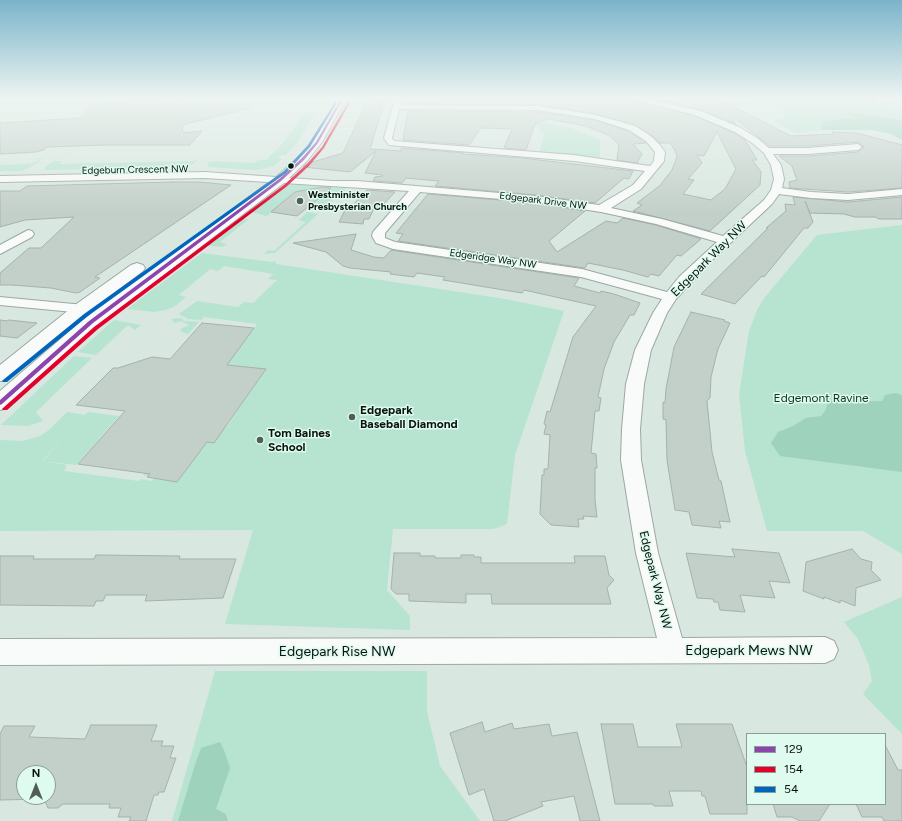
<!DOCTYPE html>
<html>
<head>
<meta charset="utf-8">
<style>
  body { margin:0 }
  #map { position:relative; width:902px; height:821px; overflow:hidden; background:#d8e7e0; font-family:Figtree,sans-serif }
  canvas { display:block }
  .legend { position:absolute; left:746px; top:733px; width:140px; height:72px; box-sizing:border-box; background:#dffaee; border:1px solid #899e95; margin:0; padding:5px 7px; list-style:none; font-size:12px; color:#09130f }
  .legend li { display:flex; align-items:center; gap:8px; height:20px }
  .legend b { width:20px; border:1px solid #899e95 }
  .north { position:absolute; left:16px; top:765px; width:40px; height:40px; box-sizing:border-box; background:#dffaee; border:1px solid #899e95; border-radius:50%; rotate:0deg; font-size:11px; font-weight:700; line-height:16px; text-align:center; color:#09130f }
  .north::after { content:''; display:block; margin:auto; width:14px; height:18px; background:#515d58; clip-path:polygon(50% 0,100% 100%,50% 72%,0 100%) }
</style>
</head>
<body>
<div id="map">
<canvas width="902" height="821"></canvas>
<ul class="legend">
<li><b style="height:5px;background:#8e44ad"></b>129</li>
<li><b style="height:5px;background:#e4002b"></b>154</li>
<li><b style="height:5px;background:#0065bd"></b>54</li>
</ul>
<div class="north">N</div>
</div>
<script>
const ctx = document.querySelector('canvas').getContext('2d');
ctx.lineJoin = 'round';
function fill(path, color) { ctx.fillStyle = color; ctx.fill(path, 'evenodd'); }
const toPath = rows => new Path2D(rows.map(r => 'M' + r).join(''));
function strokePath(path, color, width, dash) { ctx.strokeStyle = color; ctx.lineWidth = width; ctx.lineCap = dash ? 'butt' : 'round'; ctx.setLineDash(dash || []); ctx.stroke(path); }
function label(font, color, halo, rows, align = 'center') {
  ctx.font = font + ' Figtree,sans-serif'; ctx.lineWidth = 3; ctx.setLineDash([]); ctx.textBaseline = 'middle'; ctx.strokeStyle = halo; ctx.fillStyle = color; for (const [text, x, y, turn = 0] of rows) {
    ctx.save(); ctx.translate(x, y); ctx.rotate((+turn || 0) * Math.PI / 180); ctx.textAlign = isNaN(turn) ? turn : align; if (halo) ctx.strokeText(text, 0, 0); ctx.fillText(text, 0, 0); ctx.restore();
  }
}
fill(toPath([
  [756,99,877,99,876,105,902,109,902,140,891,134,873,130,822,130,795,133,773,120,784,118,784,109],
  [299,113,315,114,297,143,286,155,282,155,278,158,282,159,274,166,256,170,208,167,208,164,209,161,255,163,258,160,266,160,282,144,302,117,297,116],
  [533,121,572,128,600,140,600,158,539,152,544,135],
  [51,152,29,168,22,171,0,171,0,165,32,164],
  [69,153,71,153,64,154,54,161,62,161,60,164,194,161,198,159,193,164,187,167,45,170,45,167,63,154],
  [290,184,345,188,345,190,326,206,309,206,295,192,267,216,248,211,279,188],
  [307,212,318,214,275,253,264,254,268,250,274,251,306,222,299,220],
  [244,219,249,219,220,242,227,244,223,247,203,245,235,221],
  [902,225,902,554,863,531,767,531,745,451,739,395,749,331,758,308,765,297,817,235],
  [202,253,272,262,276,261,276,264,505,299,564,311,515,455,507,524,497,528,492,529,393,529,387,590,410,616,410,630,225,624,253,530,0,531,0,440,23,441,40,436,49,430,67,412,85,415,88,412,119,416,76,465,43,461,68,433,42,461,67,465,64,471,139,481,141,479,151,481,155,478,177,482,143,475,182,423,192,447,202,449,207,442,214,443,217,437,218,430,223,430,228,425,265,370,227,365,257,324,204,317,201,320,188,319,179,314,197,301,238,307,244,302,253,303,277,280,268,279,273,274,224,266,218,271,210,269,179,295,186,297,175,306,166,310,154,312,127,309],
  [181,318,184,321,199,322,188,334,182,332,180,329,189,325,181,321,174,323,171,319],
  [114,320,141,325,135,330,128,325,96,355,78,352],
  [74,356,92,358,36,412,43,421,28,426,1,425],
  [902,597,902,734,863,694,872,681,869,665,858,639,844,622],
  [215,671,427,671,427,711,440,766,480,821,172,821]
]), '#b7e3d1');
fill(toPath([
  [847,112,902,120,902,140,891,134,873,130,822,130,821,122,830,120,859,118,848,115],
  [896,393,902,395,902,472,780,456,771,443,778,432,793,426,806,418,821,416,825,411,827,405,833,400,842,397,851,398,851,394,859,395,869,401,882,401,885,395],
  [220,742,224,750,230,768,216,809,226,814,228,821,178,821,194,768,201,748]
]), '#9ed2bd');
const building = toPath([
  [133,99,159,99,152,105,251,103,251,108,182,125,183,133,202,131,190,145,106,145,46,147,44,150,36,152,0,154,0,123,80,118,93,104,128,102,133,99],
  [368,99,385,99,370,149,401,151,401,148,464,153,463,154,522,158,633,171,629,179,624,178,595,203,535,195,435,186,439,181,406,178,402,183,373,181,375,177,383,176,382,175,365,173,376,151,350,172,303,167,306,164,343,153,368,99],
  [411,99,548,100,548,99,638,99,639,102,695,116,734,133,745,140,757,160,752,160,761,172,760,185,710,231,633,211,642,205,637,203,662,184,661,184,672,170,677,157,675,150,670,143,660,143,653,136,635,125,596,114,538,105,410,104,411,99],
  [717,132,736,169,725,189,711,200,683,194,694,180,688,179,702,163,697,155,704,156,717,132],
  [654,99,718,99,791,136,834,134,832,132,857,133,902,145,902,188,848,192,790,188,789,182,797,180,792,166,779,156,808,156,858,152,863,148,863,146,858,142,808,146,770,146,729,114,736,124,701,110,654,99],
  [408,111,538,112,595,120,628,131,646,143,633,144,642,154,637,163,617,160,619,144,608,135,586,126,548,119,535,124,526,150,504,148,512,129,481,128,469,145,403,140,408,111],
  [172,182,200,182,231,185,95,277,100,278,80,292,76,293,51,288,12,285,0,285,0,273,29,248,41,248,74,217,25,220,0,227,0,191,20,191,27,186,172,182],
  [323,187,331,188,297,216,271,212,295,192,323,187],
  [367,190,395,192,380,208,374,208,369,219,364,219,363,224,339,222,345,210,348,210,367,190],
  [428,194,535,203,585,211,549,241,557,252,606,221,617,223,623,218,656,225,701,239,681,256,677,255,659,276,651,274,648,277,623,270,588,263,585,268,398,241,403,234,396,233,428,194],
  [793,197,848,202,902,197,902,219,879,219,875,217,855,217,844,214,810,213,805,201,813,222,808,228,804,228,764,277,762,276,735,304,701,294,768,228,766,228,786,211,785,204,795,205,793,197],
  [356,234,351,250,374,257,384,258,391,250,579,278,574,286,600,293,601,291,614,294,640,303,634,315,630,315,614,342,604,369,598,397,601,398,599,411,595,411,591,453,596,454,597,468,595,468,595,500,597,517,583,516,584,519,578,519,579,527,551,525,540,514,542,475,544,475,544,469,548,469,550,435,544,434,546,425,544,424,547,411,550,412,573,337,596,306,524,290,522,293,443,280,445,277,417,273,414,277,390,274,391,272,350,268,343,266,326,252,293,243,356,234],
  [691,312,725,320,724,321,730,323,718,349,711,377,710,398,707,401,712,452,719,480,721,481,730,522,719,521,721,528,692,525,689,512,675,510,667,460,666,420,663,419,663,402,665,403,666,389,674,347,691,312],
  [0,320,7,321,9,320,37,323,17,338,0,336,0,320],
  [202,323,254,328,227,365,266,369,214,443,207,442,177,482,147,477,150,474,78,464,125,411,76,405,113,368,118,368,152,357,170,359,202,323],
  [732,549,779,553,790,583,769,581,775,598,740,595,745,612,720,610,718,602,714,602,713,599,697,598,686,553,735,557,732,549],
  [852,549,861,559,872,562,871,570,881,580,856,588,855,606,840,600,840,603,824,597,824,599,803,591,806,562,852,549],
  [394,553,420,553,420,556,435,556,435,558,461,558,461,555,474,555,474,557,481,557,481,563,575,563,574,556,605,556,609,575,614,580,607,588,611,604,492,604,491,594,466,594,466,603,409,601,409,594,396,594,391,589,394,553],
  [96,555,180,556,179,559,236,559,223,598,145,601,147,595,106,595,103,601,96,601,94,606,0,605,0,556,34,556,33,559,94,559,96,555],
  [482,722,485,732,512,723,514,729,549,724,552,736,577,732,600,821,580,821,574,796,541,802,543,806,505,821,494,821,484,789,469,795,450,733,482,722],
  [601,724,633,724,638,747,682,747,676,724,732,724,747,767,747,814,710,814,705,796,702,796,701,791,669,791,673,806,654,806,653,804,615,804,601,724],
  [91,725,157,725,151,741,163,741,161,746,174,746,170,758,176,758,164,792,159,792,158,795,154,795,146,821,129,821,131,817,118,817,121,808,109,808,110,804,63,804,58,808,48,808,44,799,0,800,0,734,4,726,35,726,29,737,85,739,91,725],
  [24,773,48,773,48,797,24,797,24,773],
  [885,745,898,770,902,770,902,821,884,821,882,817,862,817,856,804,885,804,885,745],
  [773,804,830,804,819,821,800,821,792,817,777,817,773,804]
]);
fill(building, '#c3cfc9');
strokePath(building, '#a5b1ac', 1);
const minor = toPath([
  [395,99,401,99,400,105,538,106,596,115,635,126,652,137,659,144,665,152,664,161,641,189,611,208,662,219,723,236,764,200,771,190,774,179,771,165,764,153,751,142,735,132,695,115,639,101,639,99,649,99,701,111,741,128,757,138,769,148,808,148,858,144,862,147,858,150,808,154,773,154,781,165,784,179,782,188,811,192,848,194,902,189,902,195,848,200,811,198,779,194,772,204,709,263,676,299,667,313,651,350,644,384,640,429,641,460,658,553,682,638,825,637,834,641,838,650,834,659,825,663,0,665,0,639,657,638,636,553,621,460,622,429,626,384,635,350,653,313,662,299,581,277,393,249,376,243,372,236,373,232,409,191,205,178,0,182,0,176,205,172,332,181,357,181,535,196,599,205,633,185,645,171,574,161,389,145,384,138,395,99],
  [399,109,538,110,595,119,629,130,646,141,655,152,654,161,650,166,574,155,394,141,392,138,399,109],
  [420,192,535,202,601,212,656,224,717,242,679,277,667,292,582,269,395,242,385,238,385,233,420,192],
  [28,230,32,231,34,234,32,237,0,254,0,245,28,230],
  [0,297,105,307,110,308,112,311,110,314,105,315,0,305,0,297]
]);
const tertiary = toPath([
  [338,99,346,99,322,142,307,161,284,183,97,326,8,408,0,410,0,391,85,318,276,177,299,157,313,141,338,99],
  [137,263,143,265,145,268,143,271,87,313,7,380,0,381,0,365,75,305,131,265,137,263]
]);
strokePath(minor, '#9da8a2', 2);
strokePath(tertiary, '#9da8a2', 2);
fill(minor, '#f9fbfa');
fill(tertiary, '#f9fbfa');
fill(toPath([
  [341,99,343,99,318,143,304,160,281,181,93,323,2,404,0,405,0,400,89,321,279,179,302,158,316,142,341,99]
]), '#8e44ad');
fill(toPath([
  [348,102,350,103,324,148,309,166,286,187,98,329,7,410,3,410,2,409,3,408,94,327,284,185,307,164,322,147,348,102]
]), '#e4002b');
fill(toPath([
  [335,102,337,103,310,147,286,173,88,316,7,382,3,382,2,381,3,380,84,314,284,171,308,145,335,102]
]), '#0065bd');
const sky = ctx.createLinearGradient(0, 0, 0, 213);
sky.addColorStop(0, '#7ab4ca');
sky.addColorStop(0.46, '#edf4f1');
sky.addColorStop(1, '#edf4f100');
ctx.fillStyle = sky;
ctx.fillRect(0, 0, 902, 213);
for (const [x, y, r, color] of [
  [291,166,3.5,"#09130f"],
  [300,201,4,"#515d58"],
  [352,417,4,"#515d58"],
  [260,440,4,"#515d58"]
]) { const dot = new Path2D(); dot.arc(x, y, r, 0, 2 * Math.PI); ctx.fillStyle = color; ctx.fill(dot); strokePath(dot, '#dffaee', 1.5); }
label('10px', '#09130f', '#dffaee', [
  ["Edgeburn Crescent NW",135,170,-1],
  ["Edgepark Drive NW",543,201,7],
  ["Edgeridge Way NW",493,259,8]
]);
label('bold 10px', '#09130f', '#dffaee', [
  ["Westminister",308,195],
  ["Presbysterian Church",308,207]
], 'left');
label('12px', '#09130f', '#dffaee', [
  ["Edgepark Way NW",709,259,-45],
  ["Edgepark Way NW",655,580,76]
]);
label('12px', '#0a3224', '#dffaee', [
  ["Edgemont Ravine",821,398]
]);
label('bold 12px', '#09130f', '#dffaee', [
  ["Edgepark",360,410],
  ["Baseball Diamond",360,424],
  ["Tom Baines",268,433],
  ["School",268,447]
], 'left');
label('14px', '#09130f', '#dffaee', [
  ["Edgepark Mews NW",749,651],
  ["Edgepark Rise NW",337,652]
]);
</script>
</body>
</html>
